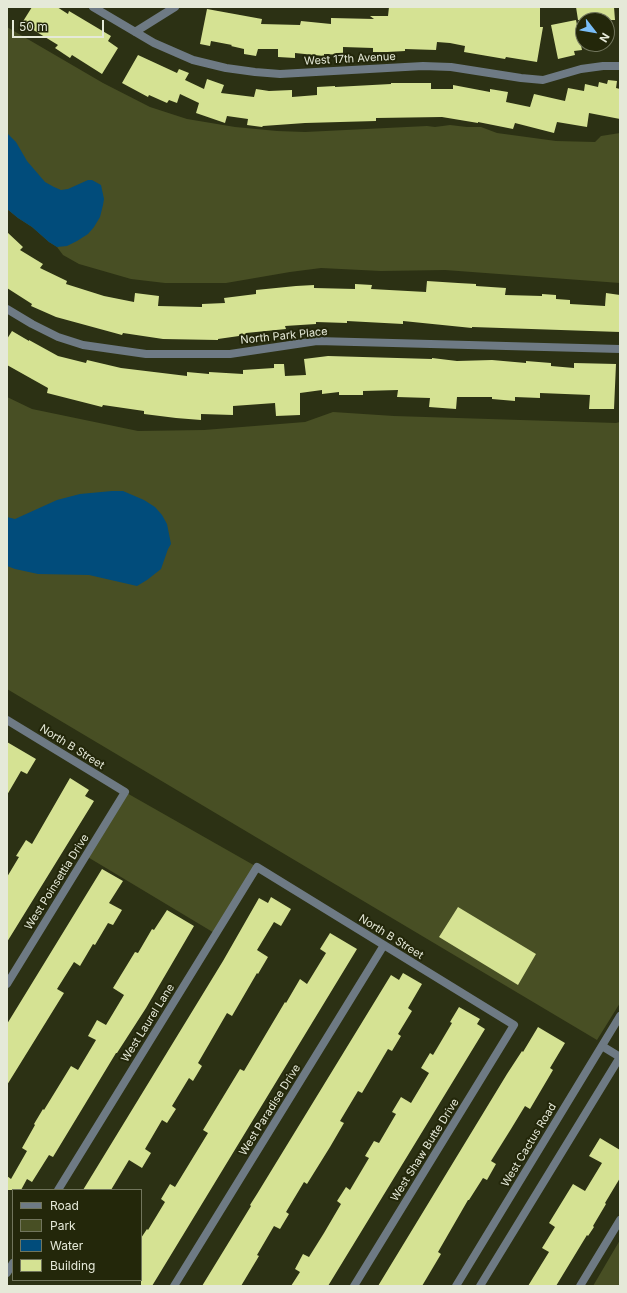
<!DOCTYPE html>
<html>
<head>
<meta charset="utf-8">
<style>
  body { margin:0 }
  #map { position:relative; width:627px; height:1293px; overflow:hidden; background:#2c3114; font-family:Inter,sans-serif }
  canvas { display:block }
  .frame { position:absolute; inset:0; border:8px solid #e5e9d8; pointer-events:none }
  .legend { position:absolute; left:12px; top:1189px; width:130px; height:92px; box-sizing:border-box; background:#23270a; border:1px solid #71755c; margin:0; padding:5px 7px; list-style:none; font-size:12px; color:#e5e9d8 }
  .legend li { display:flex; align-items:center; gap:8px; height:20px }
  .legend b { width:20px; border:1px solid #71755c }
  .north { position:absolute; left:575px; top:12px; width:40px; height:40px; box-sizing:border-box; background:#23270a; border:1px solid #71755c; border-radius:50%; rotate:121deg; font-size:11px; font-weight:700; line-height:16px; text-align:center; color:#e5e9d8 }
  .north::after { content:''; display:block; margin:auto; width:14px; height:18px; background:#7abef8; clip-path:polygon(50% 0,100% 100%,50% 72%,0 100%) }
  .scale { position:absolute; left:12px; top:20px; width:92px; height:18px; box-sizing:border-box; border:2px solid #e5e9d8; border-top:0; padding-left:5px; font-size:12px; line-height:14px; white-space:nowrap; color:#e5e9d8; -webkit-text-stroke:3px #23270a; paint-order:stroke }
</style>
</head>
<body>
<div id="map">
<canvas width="627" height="1293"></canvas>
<div class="frame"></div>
<ul class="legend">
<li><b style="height:5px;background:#6e7a84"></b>Road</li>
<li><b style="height:11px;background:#484f24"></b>Park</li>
<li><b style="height:11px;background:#014c7b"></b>Water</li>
<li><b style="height:11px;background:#d5e293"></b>Building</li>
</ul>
<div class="north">N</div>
<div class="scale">50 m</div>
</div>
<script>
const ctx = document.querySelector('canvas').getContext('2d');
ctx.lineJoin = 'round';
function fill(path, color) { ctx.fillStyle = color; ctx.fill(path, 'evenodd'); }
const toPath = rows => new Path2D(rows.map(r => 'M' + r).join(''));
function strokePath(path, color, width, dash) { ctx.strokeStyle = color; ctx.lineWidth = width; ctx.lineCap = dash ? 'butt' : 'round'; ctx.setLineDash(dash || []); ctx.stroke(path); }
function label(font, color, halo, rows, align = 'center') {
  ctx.font = font + ' Inter,sans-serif'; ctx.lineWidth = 4; ctx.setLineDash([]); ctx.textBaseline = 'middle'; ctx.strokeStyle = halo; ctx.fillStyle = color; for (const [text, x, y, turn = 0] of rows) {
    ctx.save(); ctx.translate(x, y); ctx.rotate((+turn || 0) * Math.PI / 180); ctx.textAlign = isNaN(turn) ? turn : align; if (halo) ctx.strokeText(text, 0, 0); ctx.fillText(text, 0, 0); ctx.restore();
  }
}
fill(toPath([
  [7,27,103,83,150,107,187,119,235,127,277,131,305,132,427,126,435,127,450,125,467,127,481,127,497,133,556,141,595,142,601,136,620,133,620,283,445,270,381,271,321,268,290,272,226,283,165,283,131,279,79,264,63,255,57,247,49,242,32,227,18,218,7,209],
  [7,397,32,409,138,431,204,430,305,422,333,412,394,416,616,423,620,422,620,1003,597,1040,7,689],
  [125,792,257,867,216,934,86,856],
  [620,1240,620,1286,593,1286]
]), '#484f24');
fill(toPath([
  [7,133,16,142,27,161,45,182,54,187,61,190,68,189,88,180,92,180,101,185,104,199,103,205,100,217,94,227,88,234,77,241,67,246,57,247,49,242,32,227,18,218,7,209],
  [112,491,123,491,144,500,155,507,162,515,167,524,171,544,168,549,161,569,147,580,137,586,89,575,38,574,15,569,7,566,7,517,15,519,57,500,80,494]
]), '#014c7b');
fill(toPath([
  [32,7,57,7,68,14,69,11,111,36,108,41,118,48,102,74,72,55,70,58,55,48,58,45,22,23],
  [389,7,540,7,540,27,543,27,537,62,506,57,505,59,464,52,465,46,450,43,437,42,436,50,405,49,405,51,387,52,373,52,373,48,343,47,343,55,324,54,324,56,295,53,295,58,278,57,278,49,258,49,256,56,244,54,244,49,231,46,232,45,211,41,210,46,200,44,207,9,262,19,261,24,300,25,301,21,331,24,331,18,374,19,370,16,388,16],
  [576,7,614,7,615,20,578,20],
  [576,20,582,50,574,51,575,55,558,59,551,25],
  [138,55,177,73,179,69,189,73,185,80,204,89,207,79,224,85,221,93,254,97,256,89,269,91,292,90,292,97,317,95,317,87,335,86,335,87,391,84,391,83,431,83,431,89,453,89,453,85,490,92,490,89,508,92,506,102,530,107,534,94,565,101,568,88,584,91,585,84,598,87,599,82,607,84,608,80,617,81,616,88,620,89,620,119,589,113,587,127,557,122,554,133,515,123,513,129,478,122,478,123,442,117,376,118,376,121,305,123,263,126,262,127,247,125,248,119,227,116,225,123,196,113,199,103,180,94,177,103,169,100,167,103,149,95,148,97,122,83],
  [7,232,23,247,20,250,43,264,40,268,67,281,66,284,104,296,134,302,135,293,159,296,158,306,202,307,202,304,225,303,224,298,256,294,256,290,296,286,314,285,314,288,355,289,355,284,372,285,371,289,426,292,427,281,458,283,476,284,476,286,506,288,505,295,542,296,542,294,556,295,556,299,570,300,570,304,605,306,606,293,620,295,620,332,472,327,472,328,403,321,403,324,347,321,347,323,316,322,316,324,285,326,286,329,246,333,246,335,218,339,218,340,163,339,123,333,122,335,56,317,31,306,32,304,7,288],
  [12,331,29,341,29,340,58,356,86,363,87,360,121,368,187,376,187,372,209,374,209,372,243,374,243,370,274,368,274,364,284,364,285,376,306,375,304,359,328,356,432,359,432,358,457,361,492,360,526,363,526,361,551,363,551,366,574,368,574,363,616,364,614,409,589,409,590,395,540,393,540,398,515,397,515,401,492,399,492,397,457,397,456,409,429,407,430,398,397,397,398,390,363,391,363,395,339,395,339,392,322,394,322,390,300,393,300,415,276,416,275,403,233,406,233,415,201,414,201,420,176,418,144,414,144,411,103,405,102,407,47,393,48,388,7,365,7,339],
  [7,742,36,759,27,774,21,771,7,795],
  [70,778,89,790,85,796,94,801,7,942,7,877,19,857,16,856,26,840,32,844],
  [102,869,123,881,109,903,122,910,113,925,108,923,95,945,93,944,80,966,74,962,57,989,64,993,7,1085,7,1024],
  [271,897,291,909,281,926,274,922,257,950,268,957,258,974,257,973,232,1016,227,1013,198,1063,202,1066,193,1081,189,1078,172,1106,176,1109,167,1123,162,1120,145,1149,151,1153,142,1168,129,1160,111,1190,83,1190,223,961,259,898,268,903],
  [458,907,536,954,518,985,439,937],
  [167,910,194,926,146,1008,117,1053,116,1053,53,1157,49,1155,32,1182,27,1179,21,1190,7,1190,7,1176,11,1179,27,1151,22,1148,35,1125,34,1124,43,1109,44,1110,71,1066,78,1070,96,1040,88,1036,97,1020,106,1025,124,995,113,988,135,952,138,953,152,929,154,930],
  [330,933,357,949,152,1286,141,1286,141,1238,147,1229,148,1230,165,1202,161,1199,170,1184,175,1187,208,1133,203,1130,240,1069,244,1071,285,1002,286,1003,300,979,307,984,326,953,320,949],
  [403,973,422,984,408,1008,412,1011,398,1034,401,1036,392,1051,388,1049,362,1093,358,1091,340,1121,344,1123,330,1147,307,1184,304,1182,286,1212,289,1214,280,1229,274,1226,257,1255,259,1256,241,1286,202,1286,251,1206,250,1205,257,1194,391,975,399,980],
  [459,1007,480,1019,477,1024,485,1029,328,1286,291,1286,300,1272,295,1269,303,1254,309,1257,324,1233,341,1204,337,1201,346,1187,350,1190,369,1158,365,1156,374,1141,379,1143,396,1114,392,1112,401,1097,411,1103,429,1073,421,1068,430,1053,433,1055,452,1023,450,1022],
  [538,1027,565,1043,550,1068,553,1070,530,1109,525,1106,511,1129,491,1161,496,1164,487,1180,483,1178,469,1200,468,1200,438,1252,441,1254,422,1286,378,1286,507,1074,522,1051,523,1052],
  [600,1138,620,1150,620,1178,605,1203,606,1204,593,1226,594,1227,588,1236,587,1235,556,1286,528,1286,549,1252,542,1248,555,1227,549,1223,573,1184,585,1191,602,1163,589,1156]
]), '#d5e293');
strokePath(toPath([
  [93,7,154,43,193,60,226,68,255,72,280,74,423,66,451,67,521,78,543,80,581,69,603,66,620,66],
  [135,32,175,7],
  [7,309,32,324,58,337,83,345,146,354,230,354,317,341,620,349],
  [7,720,125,792,7,984],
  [58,1190,257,867,514,1025,354,1286],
  [7,1273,13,1263],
  [174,1286,384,945],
  [580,1286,620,1220]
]), '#6e7a84', 8);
strokePath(toPath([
  [602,1046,620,1057],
  [456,1286,620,1016],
  [480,1286,620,1057]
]), '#6e7a84', 8);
label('11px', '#e5e9d8', '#23270a', [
  ["West 17th Avenue",350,59,-3],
  ["North Park Place",284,336,-6],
  ["North B Street",72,747,32],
  ["West Poinsettia Drive",57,882,-58],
  ["North B Street",391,937,32],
  ["West Laurel Lane",148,1023,-58],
  ["West Paradise Drive",270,1110,-58],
  ["West Cactus Road",529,1145,-59],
  ["West Shaw Butte Drive",425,1150,-58]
]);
</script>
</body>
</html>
